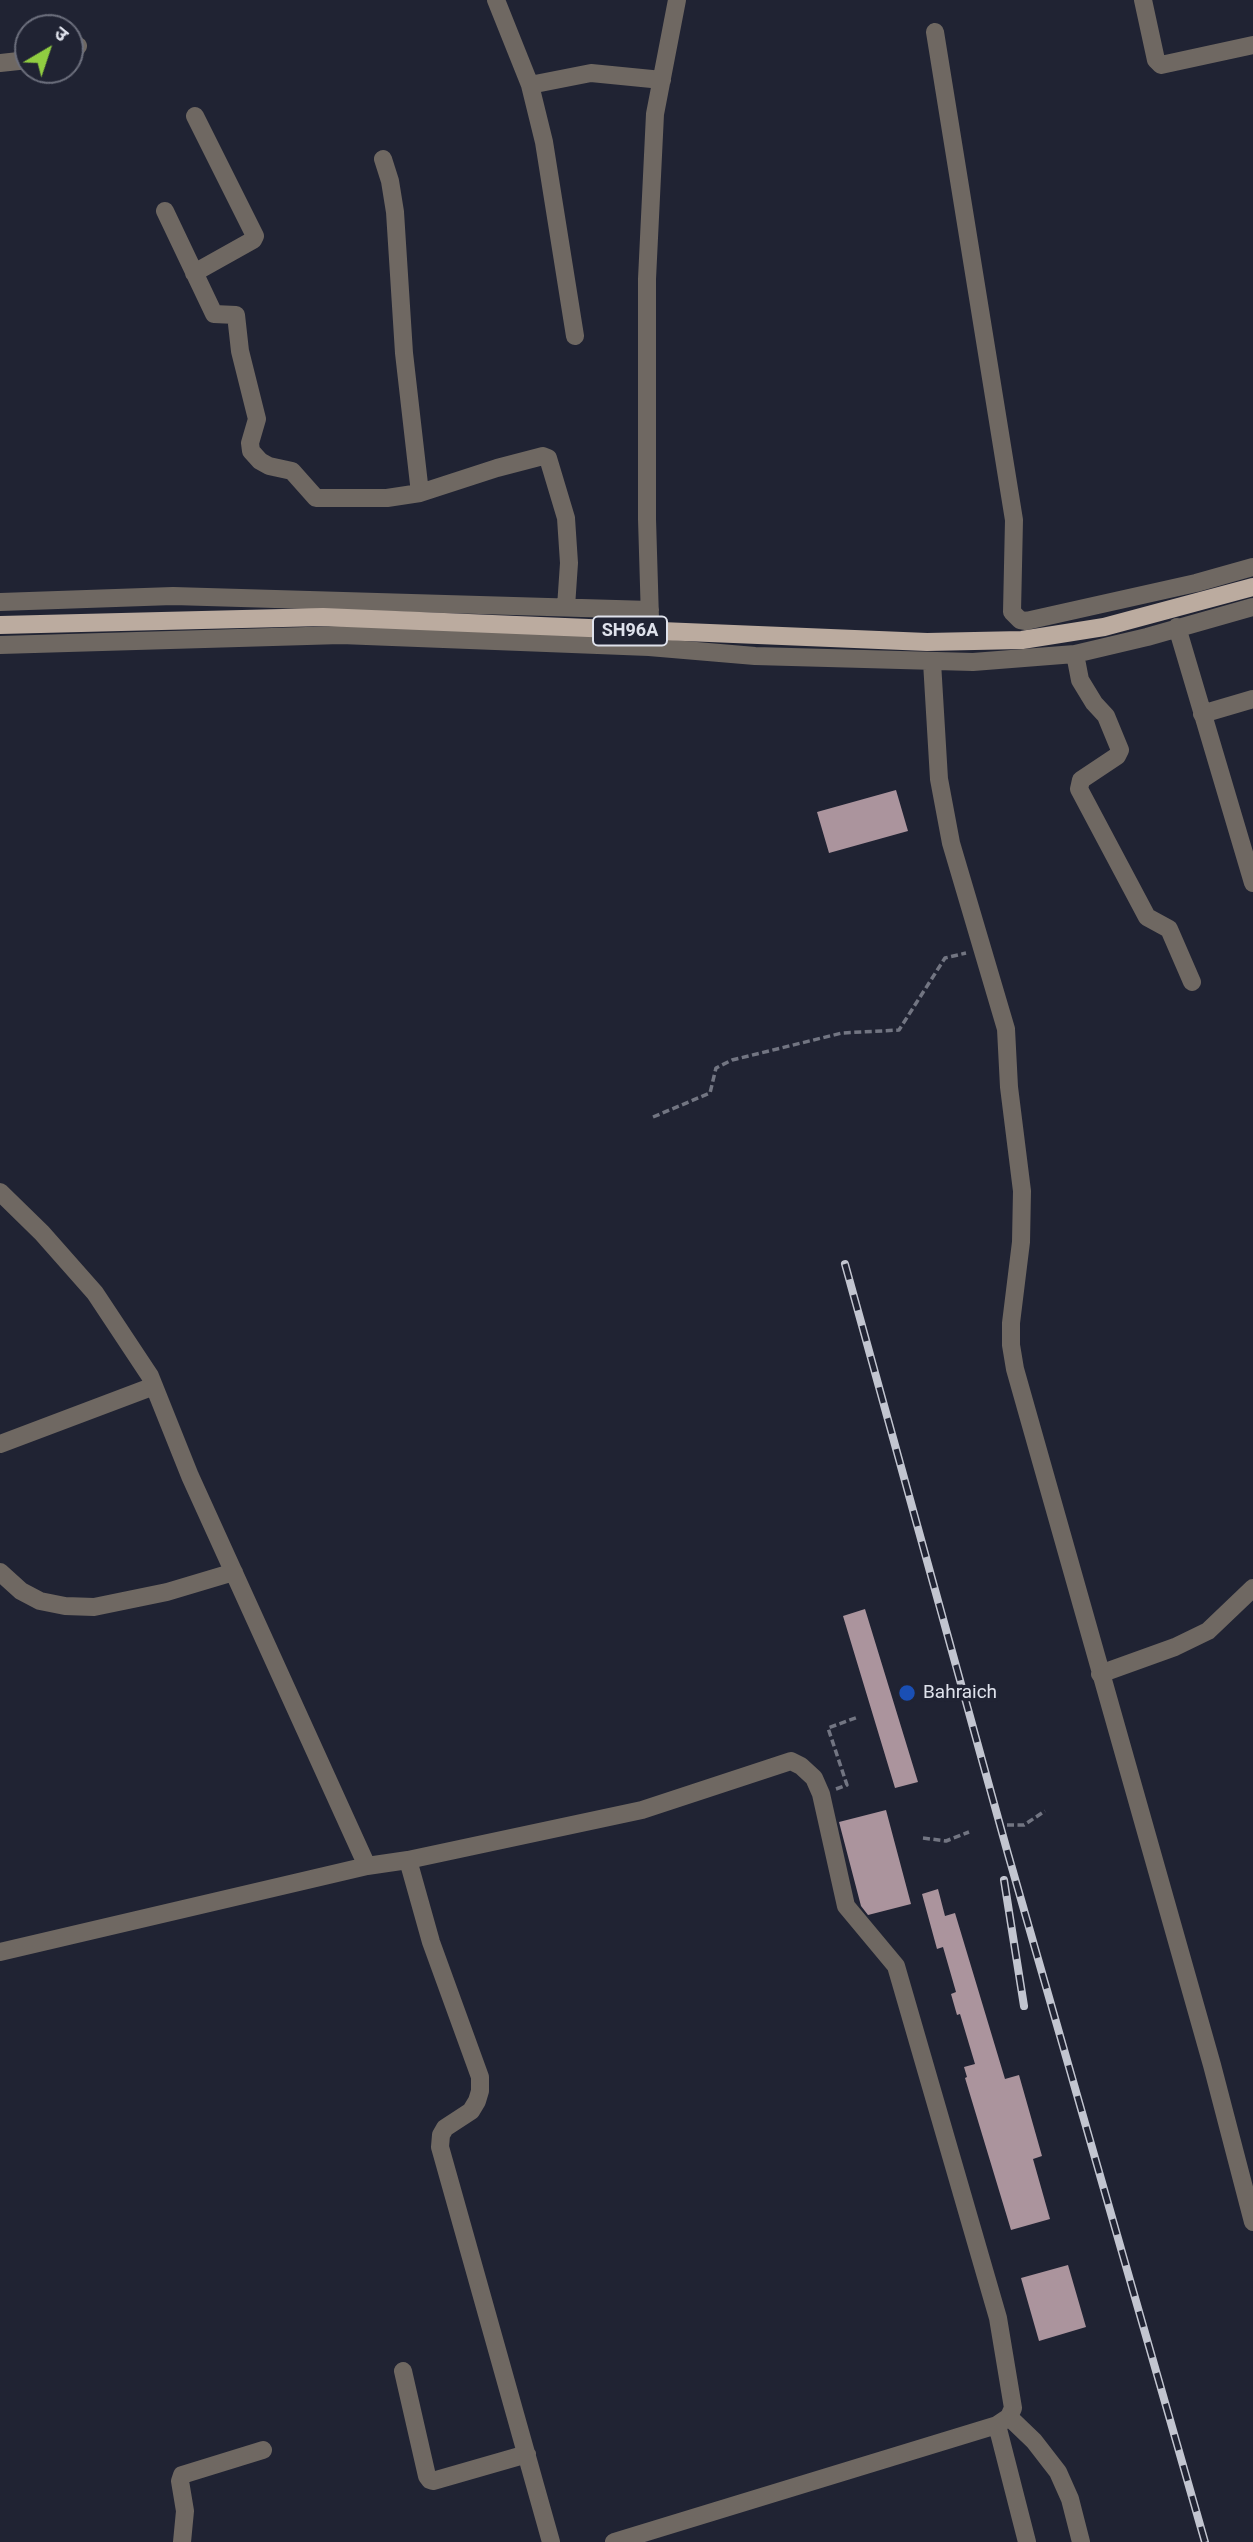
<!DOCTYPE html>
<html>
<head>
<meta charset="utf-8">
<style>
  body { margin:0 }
  #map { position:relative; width:1253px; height:2542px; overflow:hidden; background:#202333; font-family:Roboto,"Noto Sans Devanagari",sans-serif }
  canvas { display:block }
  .north { position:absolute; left:14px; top:14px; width:70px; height:70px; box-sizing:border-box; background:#202333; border:2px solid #6c6f7d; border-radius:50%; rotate:39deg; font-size:19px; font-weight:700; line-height:28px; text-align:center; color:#dfe2ec }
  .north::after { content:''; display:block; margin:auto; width:24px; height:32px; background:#90cd41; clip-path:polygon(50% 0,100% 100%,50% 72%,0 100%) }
</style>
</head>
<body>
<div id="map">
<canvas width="1253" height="2542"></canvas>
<div class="north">उ</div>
</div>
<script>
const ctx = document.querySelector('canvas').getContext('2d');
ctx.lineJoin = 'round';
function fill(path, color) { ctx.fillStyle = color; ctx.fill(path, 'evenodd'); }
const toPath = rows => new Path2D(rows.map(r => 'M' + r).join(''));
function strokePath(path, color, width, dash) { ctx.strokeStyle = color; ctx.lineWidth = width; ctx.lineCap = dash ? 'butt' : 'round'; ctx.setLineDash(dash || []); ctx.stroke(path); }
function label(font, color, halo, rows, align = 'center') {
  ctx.font = font + ' Roboto,sans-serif'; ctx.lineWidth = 7; ctx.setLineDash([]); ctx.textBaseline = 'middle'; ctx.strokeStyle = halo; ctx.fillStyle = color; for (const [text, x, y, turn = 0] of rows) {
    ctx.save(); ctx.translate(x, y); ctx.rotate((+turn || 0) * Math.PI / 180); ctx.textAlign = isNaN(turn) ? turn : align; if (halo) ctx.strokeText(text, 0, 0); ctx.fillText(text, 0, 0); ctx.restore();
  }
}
fill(toPath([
  [896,790,908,831,829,853,817,812],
  [865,1609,918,1782,895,1788,843,1616],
  [886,1810,911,1904,868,1915,861,1906,839,1822],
  [938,1889,945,1916,955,1913,1005,2079,1019,2075,1042,2156,1033,2159,1050,2219,1011,2230,965,2078,967,2077,964,2067,975,2064,960,2014,957,2015,951,1994,956,1992,943,1947,937,1949,922,1894],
  [1068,2265,1086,2327,1039,2341,1021,2278]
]), '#ab949d');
strokePath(toPath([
  [653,1117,710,1093,716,1068,732,1060,842,1033,899,1030,945,958,966,953],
  [836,1789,847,1785,828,1728,858,1717],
  [1007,1825,1024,1825,1045,1811],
  [923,1838,946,1841,969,1832]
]), '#727582', 3.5, [7, 3.5]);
strokePath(toPath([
  [496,0,530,85,544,142,575,336],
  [1143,0,1156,60,1161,65,1253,45],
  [935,32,1014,520,1012,612,1020,620,1026,621,1196,583,1253,567],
  [70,49,78,46],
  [0,63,28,60],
  [530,85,591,73,662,80],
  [383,159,390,181,395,212,404,353,420,493],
  [165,211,214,314,236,315,240,351,257,419,250,443,251,451,260,461,269,466,292,471,316,498,387,498,420,493,497,468,543,456,548,458,566,518,569,563,566,607],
  [194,273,253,240,255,236,195,116],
  [0,602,173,596,650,610],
  [650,619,647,519,647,279,655,114,677,0],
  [1177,627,1253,883],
  [0,645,341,635,649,647,755,656,973,662,1075,654,1147,637,1253,607],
  [1075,654,1080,680,1094,703,1106,716,1120,750,1117,756,1081,780,1079,789,1147,917,1169,929,1192,982],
  [932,662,939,779,951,843,1006,1029,1009,1087,1022,1191,1021,1242,1011,1323,1011,1345,1015,1369,1212,2065,1253,2222],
  [1202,714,1253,699],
  [0,1192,42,1233,95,1293,150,1376,190,1476,367,1866,0,1952],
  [0,1444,154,1386],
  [0,1572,21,1591,40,1601,65,1606,94,1607,167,1592,234,1572],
  [1100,1674,1175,1647,1208,1631,1253,1588],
  [408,1860,431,1942,480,2077,480,2091,477,2101,471,2111,445,2128,441,2135,440,2147,551,2542],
  [367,1866,408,1860,642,1810,791,1761,801,1766,814,1778,821,1794,846,1906,896,1966,998,2318,1013,2408,1009,2417,997,2425,614,2542],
  [403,2371,427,2476,430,2480,433,2481,527,2454],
  [1009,2417,1034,2441,1058,2472,1070,2499,1081,2542],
  [997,2425,1027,2542],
  [182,2542,185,2511,180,2481,182,2475,263,2450]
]), '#6f6862', 18);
const rail = toPath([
  [845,1264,1008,1854,1205,2542],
  [1004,1880,1024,2006]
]);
strokePath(rail, '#c2c5d0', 8);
strokePath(rail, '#202333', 5, [16]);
strokePath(toPath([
  [0,625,323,617,927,642,1022,640,1104,627,1253,587]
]), '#bbab9f', 18);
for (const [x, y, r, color] of [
  [907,1693,9,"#1a4fb4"]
]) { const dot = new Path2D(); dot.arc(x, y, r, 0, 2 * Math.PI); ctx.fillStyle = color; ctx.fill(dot); strokePath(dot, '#202333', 2.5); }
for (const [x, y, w] of [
  [630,631,74]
]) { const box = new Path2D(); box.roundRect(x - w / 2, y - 14.5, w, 29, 5); ctx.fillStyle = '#202333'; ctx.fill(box); strokePath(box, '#dfe2ec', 2); }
label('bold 18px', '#dfe2ec', null, [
  ["SH96A",630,631]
]);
label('19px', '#dfe2ec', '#202333', [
  ["Bahraich",923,1693]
], 'left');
</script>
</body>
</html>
